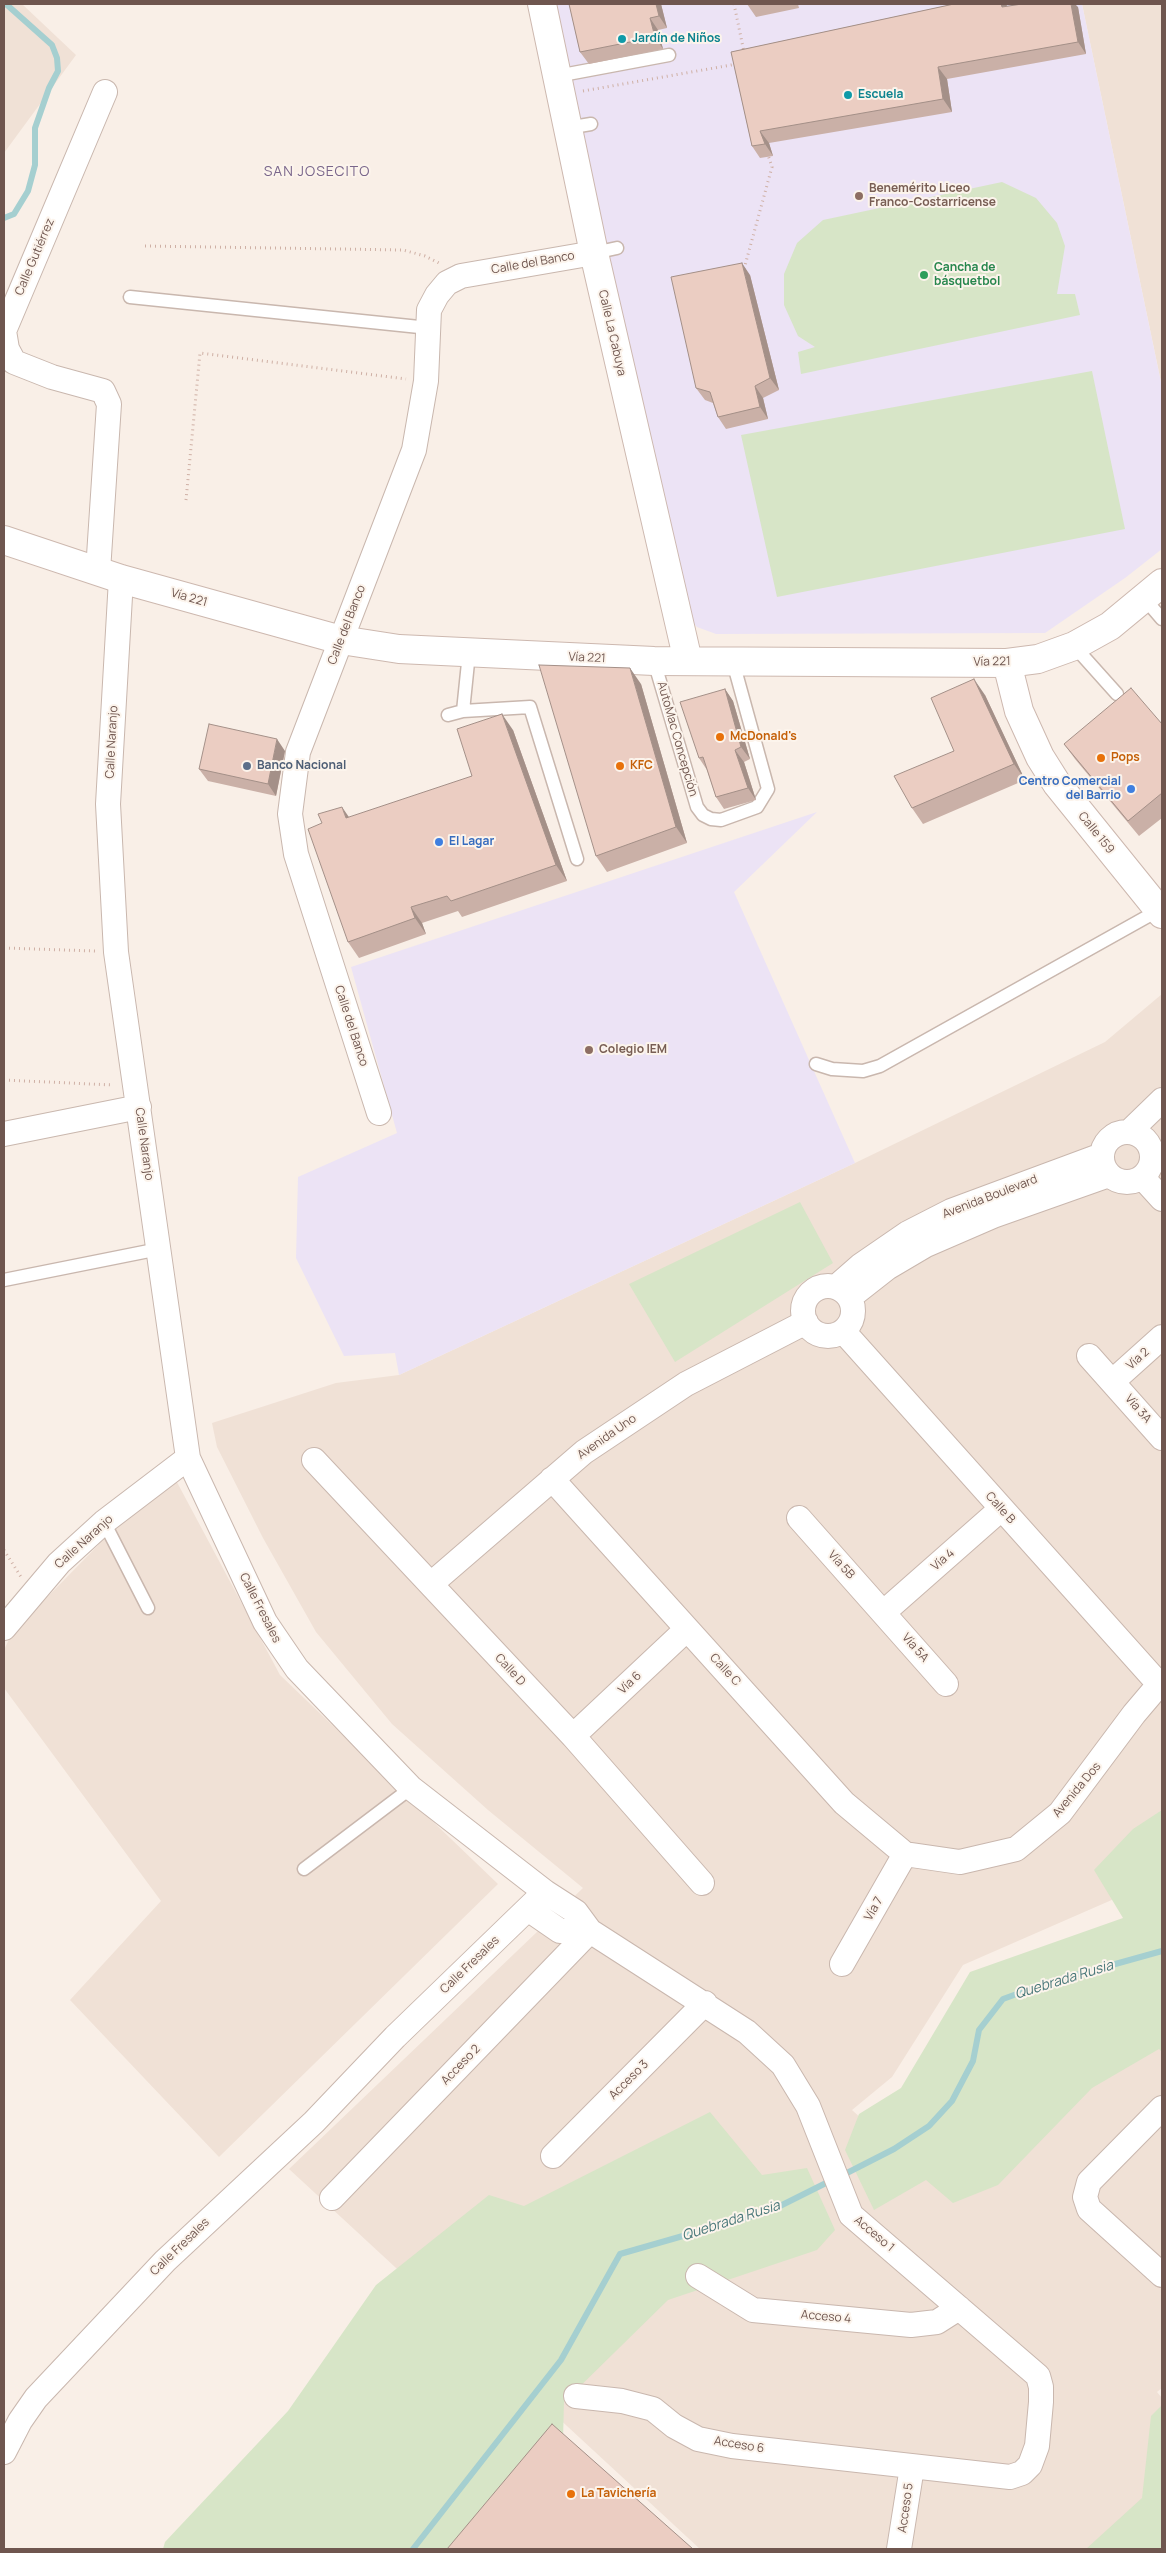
<!DOCTYPE html>
<html>
<head>
<meta charset="utf-8">
<style>
  body { margin:0 }
  #map { position:relative; width:1166px; height:2553px; overflow:hidden; background:#f9efe7; font-family:Manrope,sans-serif }
  canvas { display:block }
  .frame { position:absolute; inset:0; border:5px solid #6f564f; pointer-events:none }
</style>
</head>
<body>
<div id="map">
<canvas width="1166" height="2553"></canvas>
<div class="frame"></div>
</div>
<script>
const ctx = document.querySelector('canvas').getContext('2d');
ctx.lineJoin = 'round';
function fill(path, color) { ctx.fillStyle = color; ctx.fill(path, 'evenodd'); }
const toPath = rows => new Path2D(rows.map(r => 'M' + r).join(''));
function strokePath(path, color, width, dash) { ctx.strokeStyle = color; ctx.lineWidth = width; ctx.lineCap = dash ? 'butt' : 'round'; ctx.setLineDash(dash || []); ctx.stroke(path); }
function label(font, color, halo, rows, align = 'center') {
  ctx.font = font + ' Manrope,sans-serif'; ctx.lineWidth = 4; ctx.setLineDash([]); ctx.textBaseline = 'middle'; ctx.strokeStyle = halo; ctx.fillStyle = color; for (const [text, x, y, turn = 0] of rows) {
    ctx.save(); ctx.translate(x, y); ctx.rotate((+turn || 0) * Math.PI / 180); ctx.textAlign = isNaN(turn) ? turn : align; if (halo) ctx.strokeText(text, 0, 0); ctx.fillText(text, 0, 0); ctx.restore();
  }
}
fill(toPath([
  [4,4,22,4,76,55,4,153],
  [1082,4,1162,4,1162,387],
  [1162,994,1162,1878,963,1965,892,2077,852,2110,910,2163,1162,1965,1162,2388,1157,2392,1162,2398,1162,2549,700,2549,289,2169,583,1888,488,1810,392,1724,316,1632,263,1538,217,1447,212,1423,336,1383,399,1375,855,1163,1105,1042],
  [171,1471,280,1675,498,1884,219,2157,70,2000,161,1901,4,1688,4,1650,12,1633]
]), '#f0e1d6');
fill(toPath([
  [554,4,1082,4,1162,387,1162,549,1125,578,1045,633,716,634,697,627,687,616],
  [817,812,734,892,855,1163,399,1375,395,1353,344,1356,296,1258,298,1177,397,1133,351,967]
]), '#ece3f5');
fill(toPath([
  [1002,182,1036,198,1057,223,1065,246,1057,294,1075,294,1080,315,801,374,798,352,815,347,798,336,784,305,784,274,797,243,823,220],
  [1092,371,1125,529,777,597,741,435],
  [800,1202,833,1263,675,1362,629,1284],
  [1162,1810,1162,2052,1159,2049,1092,2088,998,2185,953,2203,926,2180,874,2210,845,2150,859,2114,901,2088,970,1972,1123,1918,1094,1870,1133,1829],
  [710,2112,762,2175,807,2168,835,2230,817,2250,668,2300,564,2402,563,2440,471,2549,163,2549,165,2542,288,2411,376,2285,489,2195,524,2206],
  [1162,2405,1162,2549,1086,2549,1142,2498,1151,2416]
]), '#d7e5c7');
strokePath(toPath([
  [4,218,14,214,28,191,35,165,35,128,49,88,58,71,57,58,52,45,6,4],
  [841,2176,894,2149,929,2126,952,2101,973,2061,979,2030,1003,1999,1047,1983,1162,1951],
  [413,2549,561,2360,620,2254,770,2211,832,2180]
]), '#a5cfd0', 6);
const lane = toPath([
  [557,76,669,55],
  [567,128,591,124],
  [594,253,617,248],
  [130,297,429,328],
  [1144,598,1162,619],
  [1074,646,1117,694],
  [469,653,463,711,530,707,577,859],
  [654,661,697,807,703,815,711,819,721,820,757,807,768,789,733,662],
  [448,715,463,711],
  [816,1064,832,1069,863,1071,880,1066,1159,910],
  [4,1280,159,1249],
  [104,1522,148,1608],
  [304,1869,411,1788]
]);
const street = toPath([
  [98,571,109,404,103,391,52,377,14,362,7,349,4,331,105,92],
  [379,1113,296,854,290,814,298,752,414,450,426,381,429,310,437,295,447,283,461,276,594,253],
  '1102 1157a25 25 0 1 1 50 0a25 25 0 1 1-50 0Z',
  [1129,1132,1162,1100],
  [4,1134,139,1107],
  [1142,1177,1162,1199],
  '803 1311a25 25 0 1 1 50 0a25 25 0 1 1-50 0Z',
  [836,1287,860,1266,908,1233,951,1211,1102,1155],
  [850,1297,887,1268,926,1245,993,1216,1109,1175],
  [843,1331,1158,1683],
  [1089,1356,1162,1438],
  [1113,1381,1162,1337],
  [314,1460,573,1736,702,1883],
  [552,1479,844,1803,905,1854],
  [799,1518,946,1684],
  [431,1584,584,1452,686,1384,806,1322],
  [884,1612,1001,1509],
  [4,1628,59,1563,104,1522,188,1458],
  [573,1736,687,1629],
  [905,1854,960,1862,1016,1849,1060,1813,1134,1714,1162,1681],
  [545,1892,576,1912,590,1931,747,2032,783,2065,808,2106,851,2215,1038,2376,1041,2387,1041,2402,1037,2446,1030,2465,1022,2473,1010,2477,732,2446,698,2439,674,2426,653,2409,622,2401,576,2396],
  [528,1909,560,1931,590,1931],
  [842,1964,905,1854],
  [1162,2108,1089,2182,1085,2197,1089,2209,1162,2275],
  [553,2156,705,2003],
  [332,2198,590,1931],
  [698,2276,753,2310,911,2325,937,2322,959,2308],
  [4,2452,20,2421,36,2398,165,2261,314,2122,395,2037,545,1892,411,1788,297,1669,265,1622,188,1458,116,952,108,804,121,579],
  [899,2549,912,2467]
]);
const secondary = toPath([
  [542,4,594,253,688,661],
  [4,540,121,579,341,640,399,649,654,661,1007,663,1038,659,1074,646,1110,626,1162,583],
  [1007,663,1019,711,1040,757,1057,784,1162,914]
]);
strokePath(lane, '#c9b7ae', 15);
strokePath(street, '#c9b7ae', 26);
strokePath(secondary, '#cdb8af', 30);
strokePath(toPath([
  [734,4,744,52],
  [583,91,737,64],
  [145,246,403,250,425,256,439,263],
  [744,269,772,167,768,155],
  [186,500,200,353,406,379],
  [4,948,95,951],
  [4,1080,113,1085],
  [4,1550,21,1577]
]), '#cfb0a5', 3, [1, 4]);
strokePath(lane, '#fff', 12);
strokePath(street, '#fff', 24);
strokePath(secondary, '#fff', 28);
fill(toPath([
  [569,4,661,4,667,28,658,30,663,49,589,64,580,52],
  [747,4,798,4,799,8,756,17],
  [954,4,1006,4,1007,6,1078,7,1086,54,947,79,952,112,769,143,773,156,760,158,752,146,731,52],
  [750,275,779,390,763,398,768,419,726,429,718,417,713,403,705,400,696,388],
  [641,684,687,843,607,872,596,856],
  [725,689,733,701,750,759,744,762,756,800,724,809,716,797,707,770,699,758],
  [985,695,1025,780,923,824,912,808,954,751],
  [1162,724,1162,818,1139,836,1075,759,1064,744],
  [513,730,567,881,462,917,458,911,422,923,426,934,359,958,348,942,472,776],
  [285,751,276,796,208,781,199,769]
]), '#cab0a7');
fill(toPath([
  [656,4,661,4,667,28,659,16],
  [1001,4,1006,4,1007,6,1002,7],
  [1071,4,1075,4,1078,7,1086,54,1078,42],
  [650,18,658,30,663,49,655,37],
  [938,67,947,79,952,112,943,99],
  [760,131,769,143,773,156,765,144],
  [742,263,750,275,779,390,770,378],
  [755,386,763,398,768,419,760,407],
  [630,668,641,684,687,843,676,827],
  [974,679,985,695,1025,780,1014,764],
  [725,689,733,701,750,759,741,747],
  [502,714,513,730,567,881,556,865],
  [277,739,285,751,276,796,268,784],
  [735,750,744,762,756,800,748,788],
  [342,807,353,823,346,818],
  [411,907,422,923,426,934,415,918]
]), '#a49088');
const building = toPath([
  [569,4,656,4,659,16,650,18,655,37,580,52,569,4],
  [954,4,1001,4,1002,7,1022,4,1071,4,1078,42,938,67,943,99,760,131,765,144,752,146,731,52,954,4],
  [742,263,770,378,755,386,760,407,718,417,710,392,696,388,671,277,742,263],
  [539,665,630,668,676,827,596,856,539,665],
  [974,679,1014,764,912,808,894,776,954,751,931,698,974,679],
  [1131,688,1162,724,1162,793,1128,821,1064,744,1131,688],
  [725,689,741,747,735,750,748,788,716,797,703,757,699,758,680,702,725,689],
  [502,714,556,865,451,901,447,896,411,907,415,918,348,942,308,829,322,823,318,814,342,807,346,818,472,776,457,729,502,714],
  [209,724,277,739,268,784,199,769,209,724],
  [552,2424,693,2549,447,2549,552,2424]
]);
fill(building, '#ebcdc2');
strokePath(building, '#a49088', 1);
for (const [x, y, r, color] of [
  [622,39,5,"#0f9aa8"],
  [848,95,5,"#0f9aa8"],
  [859,196,5,"#8d6e63"],
  [924,275,5,"#2e9e5b"],
  [720,737,5,"#e8710a"],
  [1101,758,5,"#e8710a"],
  [247,766,5,"#5c6f8a"],
  [620,766,5,"#e8710a"],
  [1131,789,5,"#3f7fe0"],
  [439,842,5,"#3f7fe0"],
  [589,1050,5,"#8d6e63"],
  [571,2494,5,"#e8710a"]
]) { const dot = new Path2D(); dot.arc(x, y, r, 0, 2 * Math.PI); ctx.fillStyle = color; ctx.fill(dot); strokePath(dot, '#fcf4ec', 2); }
label('bold 12px', '#0d838f', '#fcf4ec', [
  ["Jardín de Niños",632,39],
  ["Escuela",858,95]
], 'left');
label('bold 12px', '#785e54', '#fcf4ec', [
  ["Benemérito Liceo",869,189],
  ["Franco-Costarricense",869,203],
  ["Colegio IEM",599,1050]
], 'left');
label('12px', '#6f564f', '#fcf4ec', [
  ["Calle Gutiérrez",35,257,-67],
  ["Calle del Banco",533,263,-10],
  ["Calle La Cabuya",612,333,77],
  ["Vía 221",189,598,16],
  ["Calle del Banco",347,625,-69],
  ["Vía 221",587,658,3],
  ["Vía 221",992,662,-1],
  ["AutoMac Concepción",677,739,74],
  ["Calle Naranjo",112,742,-87],
  ["Calle 159",1096,833,51],
  ["Calle del Banco",351,1026,72],
  ["Calle Naranjo",144,1144,82],
  ["Avenida Boulevard",990,1197,-21],
  ["Vía 2",1138,1359,-42],
  ["Vía 3A",1138,1409,49],
  ["Avenida Uno",607,1437,-35],
  ["Calle B",1000,1508,48],
  ["Calle Naranjo",84,1542,-42],
  ["Vía 4",943,1560,-41],
  ["Vía 5B",841,1565,48],
  ["Calle Fresales",260,1608,63],
  ["Vía 5A",915,1648,49],
  ["Calle D",510,1670,47],
  ["Calle C",725,1670,47],
  ["Vía 6",630,1683,-43],
  ["Avenida Dos",1077,1790,-50],
  ["Vía 7",874,1909,-60],
  ["Calle Fresales",470,1965,-44],
  ["Acceso 2",461,2065,-46],
  ["Acceso 3",629,2080,-45],
  ["Acceso 1",874,2234,40],
  ["Calle Fresales",180,2247,-44],
  ["Acceso 4",826,2317,5],
  ["Acceso 6",739,2445,9],
  ["Acceso 5",906,2508,-82]
]);
label('bold 12px', '#27864d', '#fcf4ec', [
  ["Cancha de",934,268],
  ["básquetbol",934,282]
], 'left');
label('bold 12px', '#c56008', '#fcf4ec', [
  ["McDonald's",730,737],
  ["Pops",1111,758],
  ["KFC",630,766],
  ["La Tavichería",581,2494]
], 'left');
label('bold 12px', '#4e5e75', '#fcf4ec', [
  ["Banco Nacional",257,766]
], 'left');
label('bold 12px', '#366cbe', '#fcf4ec', [
  ["Centro Comercial",1121,782],
  ["del Barrio",1121,796],
  ["El Lagar",449,842,"left"]
], 'right');
ctx.letterSpacing = '1px';
label('14px', '#7a668b', '#fcf4ec', [
  ["SAN JOSECITO",317,172]
]);
ctx.letterSpacing = '0px';
label('italic 14px', '#487779', '#fcf4ec', [
  ["Quebrada Rusia",1064,1980,-17],
  ["Quebrada Rusia",731,2221,-18]
]);
</script>
</body>
</html>
